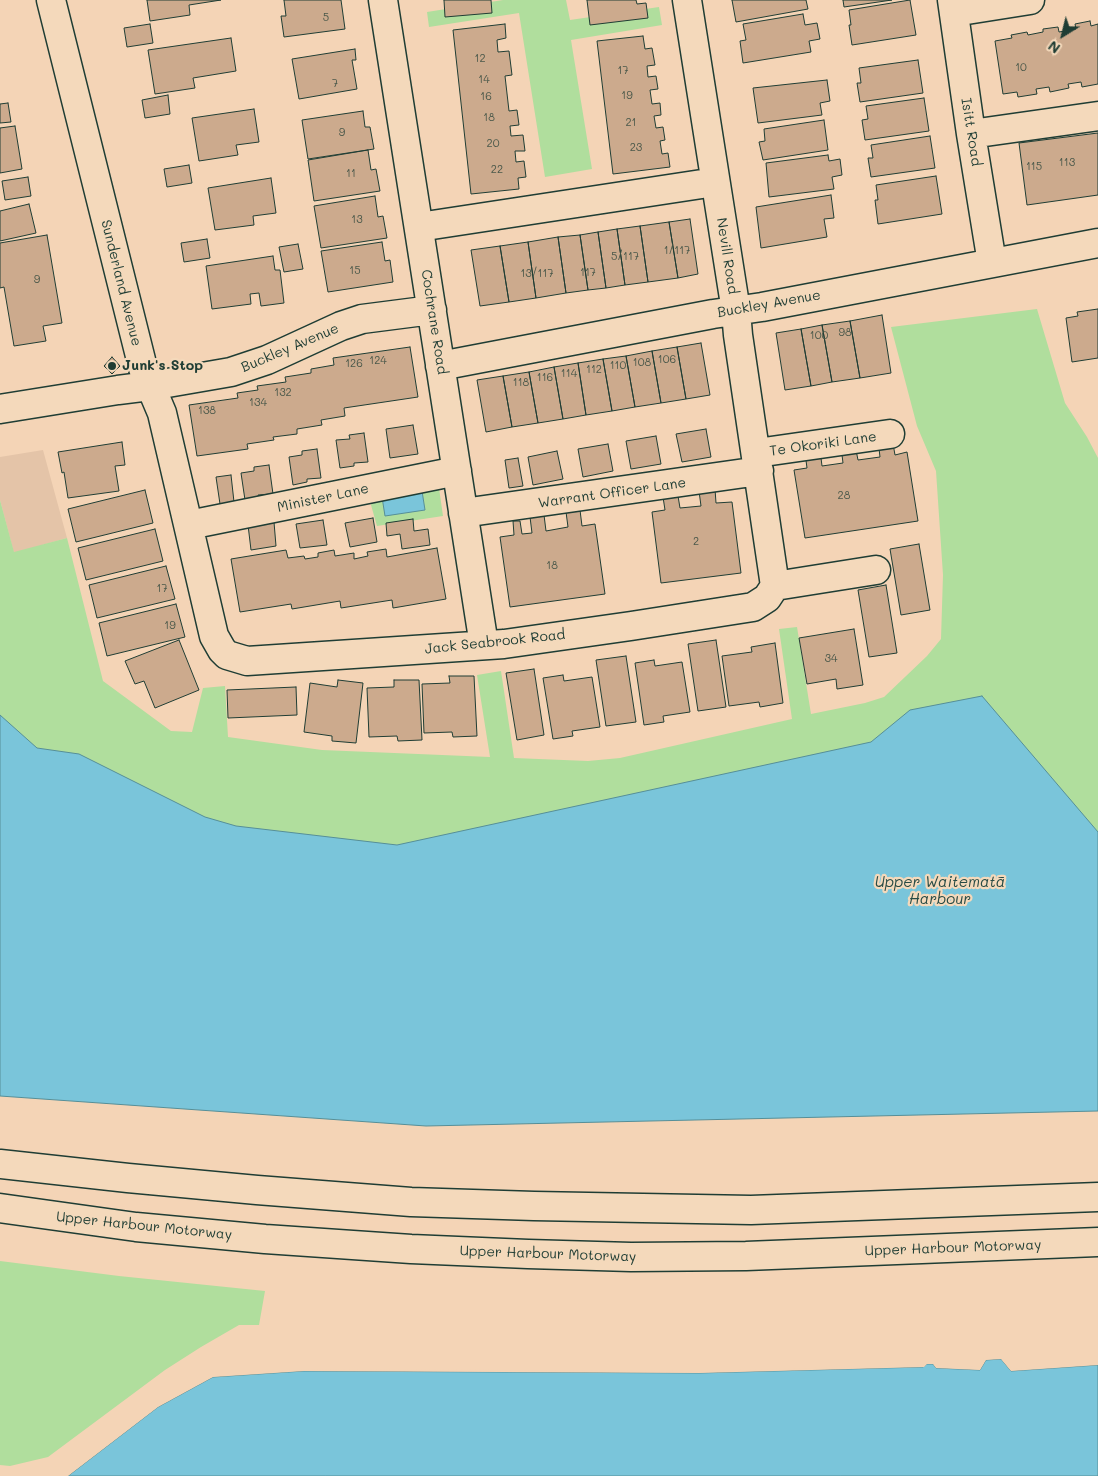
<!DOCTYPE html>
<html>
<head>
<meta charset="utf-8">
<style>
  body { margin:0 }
  #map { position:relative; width:1098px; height:1476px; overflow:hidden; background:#f4d4b6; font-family:Mali,sans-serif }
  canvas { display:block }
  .north { position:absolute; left:1038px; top:10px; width:50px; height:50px; -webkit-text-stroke:4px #f4d9bb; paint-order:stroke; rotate:216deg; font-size:14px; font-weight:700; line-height:20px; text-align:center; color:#1f3d34 }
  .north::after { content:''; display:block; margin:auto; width:18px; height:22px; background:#1f3d34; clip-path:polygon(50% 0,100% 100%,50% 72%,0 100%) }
</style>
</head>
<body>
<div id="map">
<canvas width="1098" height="1476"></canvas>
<div class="north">N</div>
</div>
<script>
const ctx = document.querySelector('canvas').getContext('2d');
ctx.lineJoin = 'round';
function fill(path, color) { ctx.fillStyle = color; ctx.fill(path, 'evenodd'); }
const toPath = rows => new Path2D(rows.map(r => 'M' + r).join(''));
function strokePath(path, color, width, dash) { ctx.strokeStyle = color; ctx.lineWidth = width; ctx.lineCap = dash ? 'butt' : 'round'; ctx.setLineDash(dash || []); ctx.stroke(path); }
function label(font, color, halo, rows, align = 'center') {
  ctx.font = font + ' Mali,sans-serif'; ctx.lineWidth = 4.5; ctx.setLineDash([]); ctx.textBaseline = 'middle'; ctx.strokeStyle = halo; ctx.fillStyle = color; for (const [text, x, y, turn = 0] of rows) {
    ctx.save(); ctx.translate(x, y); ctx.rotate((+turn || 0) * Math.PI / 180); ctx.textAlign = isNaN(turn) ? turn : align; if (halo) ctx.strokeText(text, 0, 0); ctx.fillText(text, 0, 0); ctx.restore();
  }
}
fill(toPath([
  [43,450,67,538,14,553,0,500,0,457]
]), '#e4c4a8');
fill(toPath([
  [503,0,566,0,570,20,659,7,662,25,571,40,592,169,545,177,519,13,429,27,427,12],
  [1037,309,1065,403,1087,437,1098,458,1098,1052,0,1030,0,500,14,552,67,538,103,681,171,731,192,732,203,688,225,686,228,737,322,750,490,757,477,675,501,671,514,758,588,761,620,758,792,719,779,629,797,627,811,714,865,703,884,697,927,656,941,639,943,575,936,471,917,426,891,327],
  [438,481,443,516,377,526,371,505,373,496,424,510,422,491],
  [0,1261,119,1276,265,1291,259,1325,239,1325,201,1347,165,1370,48,1457,10,1466,0,1465]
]), '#b0de9d');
const water = toPath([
  [422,491,425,510,385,516,382,497,422,491],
  [982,696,1098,832,1098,1111,426,1126,0,1096,0,715,37,748,79,754,205,817,236,826,397,845,871,742,910,710,982,696],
  [1001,1359,1011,1371,1098,1365,1098,1476,68,1476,158,1407,213,1377,304,1371,699,1373,923,1367,927,1364,933,1364,936,1368,980,1370,986,1360,1001,1359]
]);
fill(water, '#7ac5da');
strokePath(water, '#568f98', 1);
fill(toPath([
  [1001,1356,1012,1369,1098,1362,1098,1365,1011,1371,1001,1359,986,1360,980,1370,936,1368,933,1364,927,1364,924,1367,699,1373,304,1371,213,1377,158,1407,68,1476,66,1476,156,1405,213,1375,304,1369,699,1371,922,1365,927,1361,934,1361,937,1366,978,1367,984,1357]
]), '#f4d4b6');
const building = toPath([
  [147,0,221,0,189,5,190,15,150,21,147,0],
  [284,0,341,0,345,29,284,37,281,16,286,16,284,0],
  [444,0,491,0,492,13,445,17,444,0],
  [587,0,636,0,637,4,646,3,648,18,590,25,587,0],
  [732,0,806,0,808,9,736,22,732,0],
  [843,0,892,0,844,7,843,0],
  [910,0,916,35,852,45,849,25,851,25,849,10,910,0],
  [803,14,805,25,817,23,820,39,809,41,811,52,743,63,740,41,746,40,743,24,803,14],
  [1090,21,1091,26,1098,24,1098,84,1082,87,1081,82,1068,84,1069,88,1050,92,1049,87,1036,89,1037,94,1018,97,1017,92,1003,94,995,41,1012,38,1011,35,1027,32,1028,35,1043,32,1043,29,1058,27,1059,32,1076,29,1075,24,1090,21],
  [150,24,153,43,127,47,124,28,150,24],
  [505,24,506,38,497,40,498,52,509,51,512,75,505,76,509,111,517,110,519,125,510,126,511,136,523,135,525,151,515,151,516,162,524,161,526,177,518,178,519,189,471,194,453,30,505,24],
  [643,36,645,49,652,48,655,65,647,66,648,77,656,76,658,89,650,90,652,104,660,103,661,115,654,116,656,128,663,127,665,140,660,141,662,154,668,153,670,167,613,174,597,41,643,36],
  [231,38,236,71,193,78,195,88,155,94,148,50,231,38],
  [355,49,356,60,352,60,357,89,299,99,292,59,355,49],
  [918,60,923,93,860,102,857,83,861,83,859,68,918,60],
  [827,80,830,101,820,103,822,115,758,123,753,88,827,80],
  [168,95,170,114,145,118,142,100,168,95],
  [924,98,929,131,865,140,862,120,868,119,866,106,924,98],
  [8,103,11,122,0,123,0,104,8,103],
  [254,109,259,142,236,145,238,155,199,161,192,118,254,109],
  [363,111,365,127,370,127,374,149,308,159,302,120,363,111],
  [824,120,828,150,763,160,759,142,765,141,764,129,824,120],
  [15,126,22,169,0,173,0,128,15,126],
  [1098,133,1098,195,1027,205,1019,143,1098,133],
  [930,136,935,168,871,177,868,158,873,158,871,145,930,136],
  [368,150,371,170,376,169,380,191,314,201,308,160,368,150],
  [828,155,829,161,840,159,842,175,832,177,834,189,769,197,766,163,828,155],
  [189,165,192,183,167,187,164,169,189,165],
  [936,176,942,214,878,224,875,200,878,200,876,185,936,176],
  [28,177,31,196,5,200,2,181,28,177],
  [271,178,276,213,253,216,254,225,215,230,208,188,271,178],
  [831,195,834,218,824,219,827,237,761,248,756,207,831,195],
  [375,196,378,217,383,216,387,238,321,248,314,206,375,196],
  [29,204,36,233,0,241,0,211,29,204],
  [690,219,698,274,678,278,669,222,690,219],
  [669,222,678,278,648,282,640,226,669,222],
  [640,226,648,282,625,285,617,229,640,226],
  [617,229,625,285,606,288,598,232,617,229],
  [598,232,606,288,588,290,580,235,598,232],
  [47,235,62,323,43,326,46,341,14,346,4,287,0,288,0,243,47,235],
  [580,235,588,290,566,293,558,237,580,235],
  [558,237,566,293,536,298,528,242,558,237],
  [207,239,210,258,184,262,181,243,207,239],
  [382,242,385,261,390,260,393,282,328,292,321,251,382,242],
  [528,242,536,298,509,302,500,246,528,242],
  [298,244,303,269,284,272,279,247,298,244],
  [500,246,509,302,480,306,471,250,500,246],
  [273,256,275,270,280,270,284,303,261,306,259,293,250,294,251,304,212,309,206,266,273,256],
  [1098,309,1098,358,1072,362,1066,318,1078,316,1077,312,1098,309],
  [882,315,891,373,860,378,850,321,882,315],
  [850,321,860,378,832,382,822,325,850,321],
  [822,325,832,382,811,386,801,329,822,325],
  [801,329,811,386,785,390,776,333,801,329],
  [701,343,710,395,686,399,677,347,701,343],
  [410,347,418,397,344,408,345,416,321,420,322,425,297,429,297,434,273,437,274,440,247,444,248,449,197,456,189,405,238,398,237,393,258,390,257,386,286,382,285,377,311,373,311,369,334,365,333,358,410,347],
  [677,347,686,399,661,403,652,351,677,347],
  [652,351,661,403,635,407,626,356,652,351],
  [626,356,635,407,612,411,603,359,626,356],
  [112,357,120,366,112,374,104,366,112,357],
  [603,359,612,411,586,415,578,363,603,359],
  [578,363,586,415,563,419,554,367,578,363],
  [554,367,563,419,538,423,529,372,554,367],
  [529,372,538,423,512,427,503,376,529,372],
  [503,376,512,427,486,432,477,380,503,376],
  [413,425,418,454,390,458,386,429,413,425],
  [706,429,711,457,682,462,676,434,706,429],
  [364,433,368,462,354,463,354,466,340,468,336,440,350,439,349,435,364,433],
  [656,436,661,464,631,469,626,441,656,436],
  [892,438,895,455,907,452,918,521,805,538,794,470,807,468,805,453,820,450,822,466,843,463,841,447,855,445,858,460,880,457,878,440,892,438],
  [122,442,125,465,115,466,119,491,68,498,64,472,62,473,58,452,122,442],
  [608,444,613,471,583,477,578,449,608,444],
  [317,449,321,478,307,479,307,482,293,485,289,457,302,455,302,451,317,449],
  [557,451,563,479,533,485,528,457,557,451],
  [518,458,523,486,509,488,505,460,518,458],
  [269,465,273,494,258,495,259,498,245,500,241,473,254,471,254,467,269,465],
  [231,475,234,502,220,504,216,477,231,475],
  [715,489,716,503,732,502,741,573,661,583,652,512,665,510,663,497,678,496,680,508,701,506,699,491,715,489],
  [145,490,153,523,76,542,68,509,145,490],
  [580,510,582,526,595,524,605,594,510,607,500,537,514,535,513,521,520,521,522,534,532,533,530,517,544,515,546,531,568,527,566,512,580,510],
  [373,518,377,542,350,547,345,523,373,518],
  [413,519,414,531,428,529,430,545,402,549,400,534,387,536,386,523,413,519],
  [323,520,327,545,300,548,296,524,323,520],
  [274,522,276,546,251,550,248,525,274,522],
  [155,529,163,561,86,580,78,548,155,529],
  [919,544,930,610,901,615,890,549,919,544],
  [437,548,446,599,393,608,392,600,341,608,340,601,292,609,291,604,240,612,231,559,286,550,288,558,304,556,305,559,318,557,318,553,334,550,335,556,354,553,354,559,368,556,367,552,386,549,387,557,437,548],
  [166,566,175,599,97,618,89,585,166,566],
  [886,585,897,653,869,657,858,590,886,585],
  [176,604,185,637,107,656,99,623,176,604],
  [854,629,863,685,837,689,836,679,807,684,799,638,854,629],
  [179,640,199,690,155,708,144,681,135,684,125,661,179,640],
  [716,640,726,707,698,711,688,644,716,640],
  [775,643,783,703,760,707,759,702,729,706,722,656,752,652,751,647,775,643],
  [626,656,636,722,606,726,596,660,626,656],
  [654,660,655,666,682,662,690,712,663,716,664,722,644,725,635,663,654,660],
  [534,669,544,735,517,740,506,673,534,669],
  [563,675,564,681,592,677,600,727,572,731,573,736,553,739,543,678,563,675],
  [449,676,474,676,477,736,453,737,452,732,424,733,422,684,450,683,449,676],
  [338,680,363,683,356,743,332,741,332,736,304,732,310,683,337,687,338,680],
  [394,680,419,680,422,740,398,741,397,736,369,737,367,688,394,687,394,680],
  [296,687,297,715,228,718,227,690,296,687]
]);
fill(building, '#ccaa8d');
strokePath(building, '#1f3d34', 1);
const minor = toPath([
  [51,0,143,368,162,413,214,636,222,650,227,655,247,661,504,644,631,626,753,607,767,598,775,586,738,335,736,311,687,0],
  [383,0,484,645],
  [952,0,971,134,992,263],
  [954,12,1030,0],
  [971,134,1098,116],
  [419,227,715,182],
  [440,366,713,314,762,307,1098,243],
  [0,409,118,390,150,386,231,372,267,360,341,326,362,319,432,310],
  [757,453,890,434],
  [463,513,759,471],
  [189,525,457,471],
  [775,586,876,570]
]);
const highway = toPath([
  [0,1164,128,1178,257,1190,411,1202,534,1206,751,1210,1098,1197],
  [0,1208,136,1227,265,1239,411,1249,528,1254,631,1257,746,1256,1098,1242]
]);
strokePath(minor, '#1f3d34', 31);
strokePath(highway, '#1f3d34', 31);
strokePath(minor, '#f4d9bb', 28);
strokePath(highway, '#f4d9bb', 28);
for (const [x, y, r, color] of [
  [112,366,5,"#1f3d34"]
]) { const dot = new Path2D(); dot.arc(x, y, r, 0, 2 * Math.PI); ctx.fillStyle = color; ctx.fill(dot); strokePath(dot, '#f4d9bb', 2); }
label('11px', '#4a584a', null, [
  ["5",326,18],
  ["12",480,59],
  ["10",1021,68],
  ["17",623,71],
  ["14",484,80],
  ["7",335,84],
  ["19",627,96],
  ["16",486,97],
  ["18",489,118],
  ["21",631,123],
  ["9",342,133],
  ["20",493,144],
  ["23",636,148],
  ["113",1067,163],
  ["115",1034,167],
  ["22",497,170],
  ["11",351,174],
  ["13",357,220],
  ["1/117",677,251],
  ["5/117",625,257],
  ["15",355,271],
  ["117",588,273],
  ["13/117",537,274],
  ["9",37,280],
  ["98",845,333],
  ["100",819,336],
  ["106",667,360],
  ["124",378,361],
  ["108",642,363],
  ["126",354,364],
  ["110",618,366],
  ["112",594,370],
  ["114",569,374],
  ["116",545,378],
  ["118",521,383],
  ["132",283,393],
  ["134",258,403],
  ["138",207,411],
  ["28",844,496],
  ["2",696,542],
  ["18",552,566],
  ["17",162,589],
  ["19",170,626],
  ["34",831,659]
]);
label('14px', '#1f3d34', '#f4d9bb', [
  ["Isitt Road",971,132,81],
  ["Nevill Road",727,256,81],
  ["Sunderland Avenue",121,283,76],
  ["Buckley Avenue",769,304,-10],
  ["Cochrane Road",434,322,81],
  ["Buckley Avenue",290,348,-23],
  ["Te Okoriki Lane",823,444,-8],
  ["Warrant Officer Lane",612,493,-8],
  ["Minister Lane",323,498,-12],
  ["Jack Seabrook Road",495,642,-6],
  ["Upper Harbour Motorway",144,1226,6],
  ["Upper Harbour Motorway",953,1248,-2],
  ["Upper Harbour Motorway",548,1254,2]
]);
label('bold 14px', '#1f3d34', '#f4d9bb', [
  ["Junk's Stop",122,366]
], 'left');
label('italic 15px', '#284b45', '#f4d9bb', [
  ["Upper Waitematā",940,882],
  ["Harbour",940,899]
]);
</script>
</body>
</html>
